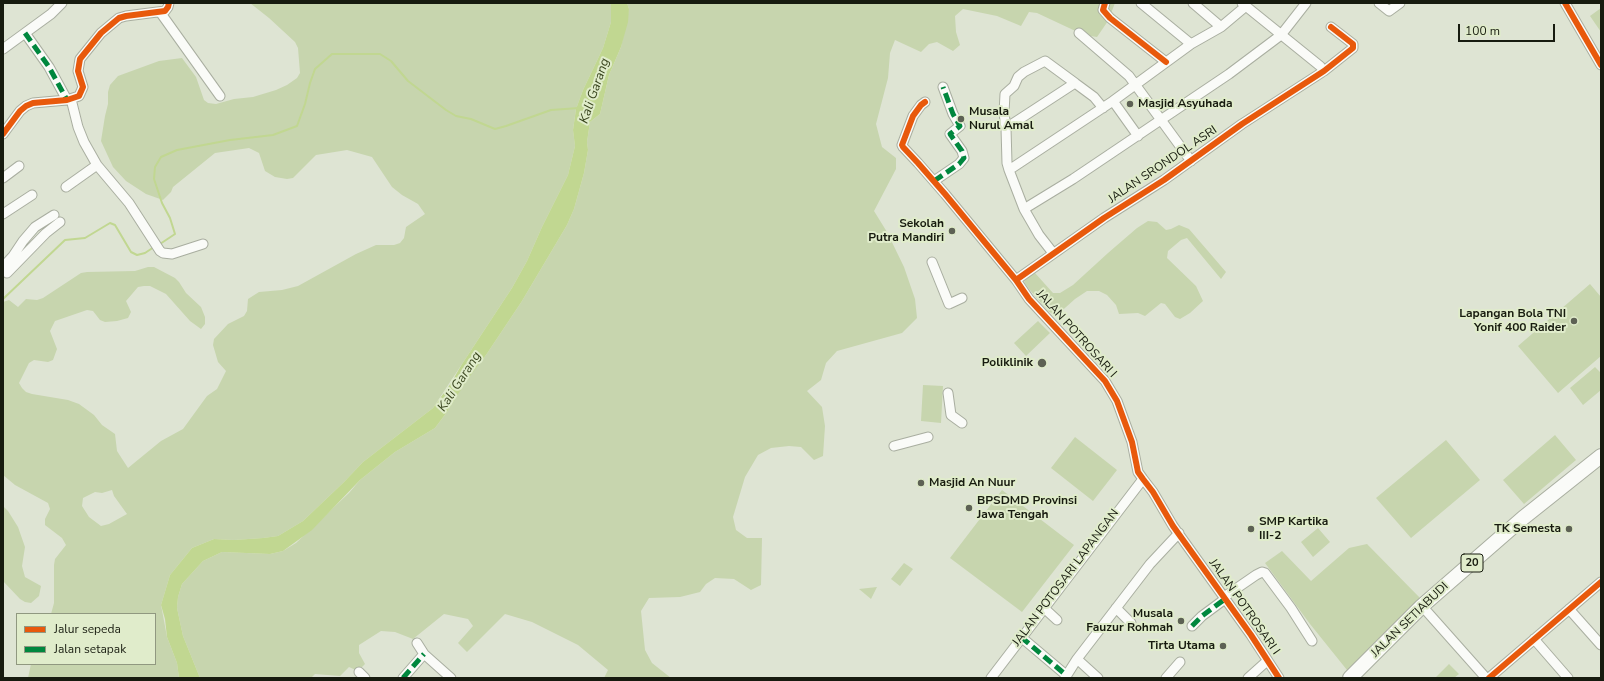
<!DOCTYPE html>
<html>
<head>
<meta charset="utf-8">
<style>
  body { margin:0 }
  #map { position:relative; width:1604px; height:681px; overflow:hidden; background:#dee4d3; font-family:"Nunito Sans",sans-serif }
  canvas { display:block }
  .frame { position:absolute; inset:0; border:4px solid #171b0f; pointer-events:none }
  .legend { position:absolute; left:16px; top:613px; width:140px; height:52px; box-sizing:border-box; background:#e0eccb; border:1px solid #909880; margin:0; padding:5px 7px; list-style:none; font-size:12px; color:#171b0f }
  .legend li { display:flex; align-items:center; gap:8px; height:20px }
  .legend b { width:20px; border:1px solid #909880 }
  .scale { position:absolute; left:1458px; top:24px; width:97px; height:18px; box-sizing:border-box; border:2px solid #171b0f; border-top:0; padding-left:5px; font-size:12px; line-height:14px; white-space:nowrap; color:#171b0f; -webkit-text-stroke:3px #e0eccb; paint-order:stroke }
</style>
</head>
<body>
<div id="map">
<canvas width="1604" height="681"></canvas>
<div class="frame"></div>
<ul class="legend">
<li><b style="height:5px;background:#e8590c"></b>Jalur sepeda</li>
<li><b style="height:5px;background:#00873e"></b>Jalan setapak</li>
</ul>
<div class="scale">100 m</div>
</div>
<script>
const ctx = document.querySelector('canvas').getContext('2d');
ctx.lineJoin = 'round';
function fill(path, color) { ctx.fillStyle = color; ctx.fill(path, 'evenodd'); }
const toPath = rows => new Path2D(rows.map(r => 'M' + r).join(''));
function strokePath(path, color, width, dash) { ctx.strokeStyle = color; ctx.lineWidth = width; ctx.lineCap = dash ? 'butt' : 'round'; ctx.setLineDash(dash || []); ctx.stroke(path); }
function label(font, color, halo, rows, align = 'center') {
  ctx.font = font + ' "Nunito Sans",sans-serif'; ctx.lineWidth = 4; ctx.setLineDash([]); ctx.textBaseline = 'middle'; ctx.strokeStyle = halo; ctx.fillStyle = color; for (const [text, x, y, turn = 0] of rows) {
    ctx.save(); ctx.translate(x, y); ctx.rotate((+turn || 0) * Math.PI / 180); ctx.textAlign = isNaN(turn) ? turn : align; if (halo) ctx.strokeText(text, 0, 0); ctx.fillText(text, 0, 0); ctx.restore();
  }
}
fill(toPath([
  [250,3,611,3,611,22,603,48,583,90,576,109,573,130,575,146,568,175,542,227,527,261,512,288,433,408,363,462,344,482,303,521,278,536,263,538,234,540,214,539,192,548,170,575,161,605,167,637,177,663,179,678,28,678,31,664,155,664,155,614,51,614,54,603,54,565,55,559,66,545,62,538,45,525,45,519,50,509,48,503,15,485,3,475,3,302,9,300,18,307,26,299,37,300,43,298,81,273,87,272,135,271,148,267,154,267,175,278,179,282,186,293,201,307,205,317,205,324,201,329,190,321,166,294,150,286,144,286,138,287,126,301,131,312,128,318,117,321,105,322,100,320,93,311,87,310,55,321,50,331,57,349,53,360,48,362,34,360,29,363,19,383,22,388,26,392,32,394,68,400,79,404,94,415,102,425,115,434,117,451,128,468,161,441,183,429,207,396,217,389,226,371,218,362,213,345,214,339,228,324,244,316,247,311,248,299,259,292,282,290,298,286,356,254,376,245,394,245,400,243,404,238,406,227,425,214,418,204,402,195,392,187,372,157,347,150,316,155,293,178,287,179,275,177,265,171,259,153,249,148,215,153,173,187,171,192,163,200,146,194,126,181,113,167,101,141,105,116,108,104,108,92,110,85,118,76,159,61,182,58,196,77,204,100,208,103,216,104,234,99,253,97,276,90,287,85,297,78,300,73,298,48,295,42,269,18],
  [112,490,114,496,127,514,109,524,101,526,89,517,82,506,83,498,95,492,102,493],
  [627,3,1115,3,1108,21,1097,37,1084,35,1037,13,1029,12,1021,26,997,16,963,9,955,16,956,32,960,45,953,51,937,42,929,44,921,52,895,40,890,53,888,78,876,124,882,147,896,158,896,169,874,211,887,232,904,267,915,299,917,318,902,333,837,351,826,363,821,380,807,391,822,407,825,426,823,456,814,460,801,447,789,446,771,448,758,455,745,477,733,517,736,530,747,538,762,538,761,585,751,590,734,579,715,578,706,584,700,592,680,597,649,598,641,611,645,650,652,663,671,678,604,678,608,670,578,645,532,622,505,614,467,652,458,643,473,626,468,619,444,614,413,639,395,632,381,631,359,645,359,653,365,664,358,671,349,667,340,676,315,674,311,678,200,678,183,636,177,608,178,597,182,584,203,561,222,552,270,554,283,551,296,543,349,493,360,480,395,452,435,428,447,412,467,379,486,355,522,301,567,225,574,209,584,173,588,150,587,142,590,122,600,114,609,75,621,47,629,9],
  [1601,8,1601,32,1590,16],
  [1148,221,1157,222,1166,230,1171,229,1179,225,1189,229,1226,272,1221,279,1187,238,1181,240,1168,251,1167,258,1196,286,1203,301,1190,313,1180,319,1175,317,1165,304,1161,303,1145,316,1138,313,1119,314,1116,305,1107,295,1099,291,1087,291,1075,299,1056,316,1048,311,1029,289,1024,282,1028,276,1035,273,1053,293,1060,293,1073,285,1108,253,1137,228],
  [1590,284,1601,297,1601,356,1558,393,1518,346],
  [1038,321,1050,333,1026,356,1014,343],
  [1595,367,1601,373,1601,390,1583,405,1570,388],
  [923,385,943,386,941,423,921,421],
  [1555,435,1576,460,1524,504,1503,480],
  [1075,437,1117,470,1093,501,1051,468],
  [1446,440,1480,480,1411,538,1376,498],
  [1002,490,1074,545,1022,612,950,558],
  [3,506,8,511,18,527,25,547,22,566,25,577,41,586,39,596,31,603,25,602,20,599,3,581],
  [1318,528,1330,542,1313,557,1301,542],
  [1367,544,1420,598,1347,670,1310,624,1265,563,1282,551,1311,581,1349,548],
  [904,563,913,569,900,586,891,579],
  [877,587,871,599,859,589],
  [1449,664,1459,674,1454,678,1435,678]
]), '#c7d5ae');
fill(toPath([
  [611,3,627,3,629,9,628,22,621,47,609,75,600,114,590,122,587,142,588,150,584,173,574,209,567,225,522,301,486,355,467,380,447,412,435,428,395,452,360,480,312,530,283,551,270,554,222,552,203,561,182,584,178,597,177,608,183,636,200,678,179,678,177,663,167,637,165,619,161,605,170,575,192,548,214,539,234,540,263,538,278,536,303,521,344,482,363,462,433,408,451,383,462,364,512,288,527,261,542,227,568,175,575,146,573,130,576,109,583,90,603,48,611,22]
]), '#c1d791');
strokePath(toPath([
  [160,244,175,234,170,218,162,203,154,179,155,167,161,157,177,150,230,140,273,135,297,126,305,104,310,83,315,69,332,54,380,54,391,61,408,81,446,110,456,116,471,119,495,129,506,126,551,110,579,108],
  [3,299,65,240,85,238,110,223,115,225,131,252,137,255,145,253,154,247]
]), '#c1d791', 2);
const minor = toPath([
  [1105,3,1103,10,1110,18,1166,62],
  [1141,3,1191,44],
  [1193,3,1221,27],
  [1242,3,1320,66,1324,71],
  [1379,3,1389,11,1400,3],
  [1565,3,1601,65],
  [160,12,220,96],
  [25,33,49,67,67,100],
  [1079,33,1129,76,1191,161],
  [3,49,51,14,62,3],
  [71,99,78,127,84,142,97,165,129,203,160,251,163,253,172,254,203,244],
  [925,102,921,105,913,116,902,145,903,147,918,163,945,194,1016,280,1029,299,1105,381,1117,401,1132,442,1138,472,1143,479,1153,492,1173,526,1251,635,1279,678],
  [1006,128,1004,113,1005,94,1014,86,1018,77,1024,72,1045,61,1075,83],
  [3,134,20,111,26,106,33,103,67,100,79,96,83,87,78,71,80,59,101,33,119,18,126,16,165,11,168,7,169,3],
  [1138,136,1113,101,1191,44,1221,27,1246,6],
  [1009,170,1007,163,1006,128,1075,83,1094,97,1103,108],
  [3,178,19,166],
  [934,181,959,164,964,158,962,151,950,134,960,126,953,114,943,87],
  [66,187,97,165],
  [1024,209,1009,170,1113,101],
  [3,214,32,195],
  [1053,253,1039,235,1024,209,1073,179,1229,74,1281,35,1306,3],
  [932,262,949,304,962,298],
  [3,267,13,256,23,241,35,227,54,215],
  [7,273,46,233,60,222],
  [1016,280,1104,218,1164,180,1242,124,1324,71,1353,48,1353,44,1331,27],
  [948,393,951,415,962,423],
  [894,446,928,437],
  [1224,597,1256,575,1262,572,1265,573,1291,608,1312,641],
  [1422,606,1486,678],
  [1044,608,1057,620],
  [1116,608,1131,623],
  [1569,609,1601,645],
  [1192,626,1202,616,1225,599],
  [1021,637,1066,675],
  [1534,639,1568,678],
  [417,643,424,654,451,678],
  [1077,659,1098,678],
  [359,672,365,678],
  [403,678,424,654],
  [991,678,1143,479],
  [1065,678,1077,659,1150,564,1179,533],
  [1166,678,1180,662],
  [1248,678,1267,661],
  [1489,678,1601,582]
]);
const highway = toPath([
  [1350,678,1422,606,1523,518,1601,456]
]);
strokePath(minor, '#a9aea0', 11);
strokePath(highway, '#a9aea0', 16);
strokePath(minor, '#fafbf8', 9);
strokePath(highway, '#fafbf8', 14);
strokePath(toPath([
  [25,33,49,67,67,100],
  [934,181,959,164,964,158,962,151,950,134,960,126,953,114,943,87],
  [1192,626,1202,616,1225,599],
  [1021,637,1066,675],
  [403,678,424,654]
]), '#00873e', 5, [10, 5]);
strokePath(toPath([
  [1105,3,1103,10,1110,18,1166,62],
  [1565,3,1601,65],
  [925,102,921,105,913,116,902,145,903,147,918,163,945,194,1016,280,1029,299,1105,381,1117,401,1132,442,1138,472,1143,479,1153,492,1173,526,1251,635,1279,678],
  [3,134,20,111,26,106,33,103,67,100,79,96,83,87,78,71,80,59,101,33,119,18,126,16,165,11,168,7,169,3],
  [1016,280,1104,218,1164,180,1242,124,1324,71,1353,48,1353,44,1331,27],
  [1489,678,1601,582]
]), '#e8590c', 6);
for (const [x, y, r, color] of [
  [1130,104,4,"#5d6154"],
  [961,119,4,"#5d6154"],
  [952,231,4,"#5d6154"],
  [1574,321,4,"#5d6154"],
  [1042,363,5,"#5d6154"],
  [921,483,4,"#5d6154"],
  [969,508,4,"#5d6154"],
  [1251,529,4,"#5d6154"],
  [1569,529,4,"#5d6154"],
  [1181,621,4,"#5d6154"],
  [1223,646,4,"#5d6154"]
]) { const dot = new Path2D(); dot.arc(x, y, r, 0, 2 * Math.PI); ctx.fillStyle = color; ctx.fill(dot); strokePath(dot, '#e0eccb', 1.5); }
for (const [x, y, w] of [
  [1472,563,22]
]) { const box = new Path2D(); box.roundRect(x - w / 2, y - 9, w, 18, 3); ctx.fillStyle = '#e0eccb'; ctx.fill(box); strokePath(box, '#171b0f', 1); }
label('bold 11px', '#171b0f', null, [
  ["20",1472,563]
]);
label('bold 12px', '#171b0f', '#e0eccb', [
  ["Masjid Asyuhada",1138,104,"left"],
  ["Musala",969,112,"left"],
  ["Nurul Amal",969,126,"left"],
  ["Sekolah",944,224],
  ["Putra Mandiri",944,238],
  ["Lapangan Bola TNI",1566,314],
  ["Yonif 400 Raider",1566,328],
  ["Poliklinik",1033,363],
  ["Masjid An Nuur",929,483,"left"],
  ["BPSDMD Provinsi",977,501,"left"],
  ["Jawa Tengah",977,515,"left"],
  ["SMP Kartika",1259,522,"left"],
  ["III-2",1259,536,"left"],
  ["TK Semesta",1561,529],
  ["Musala",1173,614],
  ["Fauzur Rohmah",1173,628],
  ["Tirta Utama",1215,646]
], 'right');
label('12px', '#171b0f', '#e0eccb', [
  ["JALAN SRONDOL ASRI",1163,165,-34],
  ["JALAN POTROSARI I",1076,334,48],
  ["JALAN POTOSARI LAPANGAN",1066,578,-53],
  ["JALAN POTROSARI I",1244,607,55],
  ["JALAN SETIABUDI",1410,620,-44]
]);
label('italic 13px', '#37431c', '#e0eccb', [
  ["Kali Garang",595,91,-71],
  ["Kali Garang",460,382,-57]
]);
</script>
</body>
</html>
